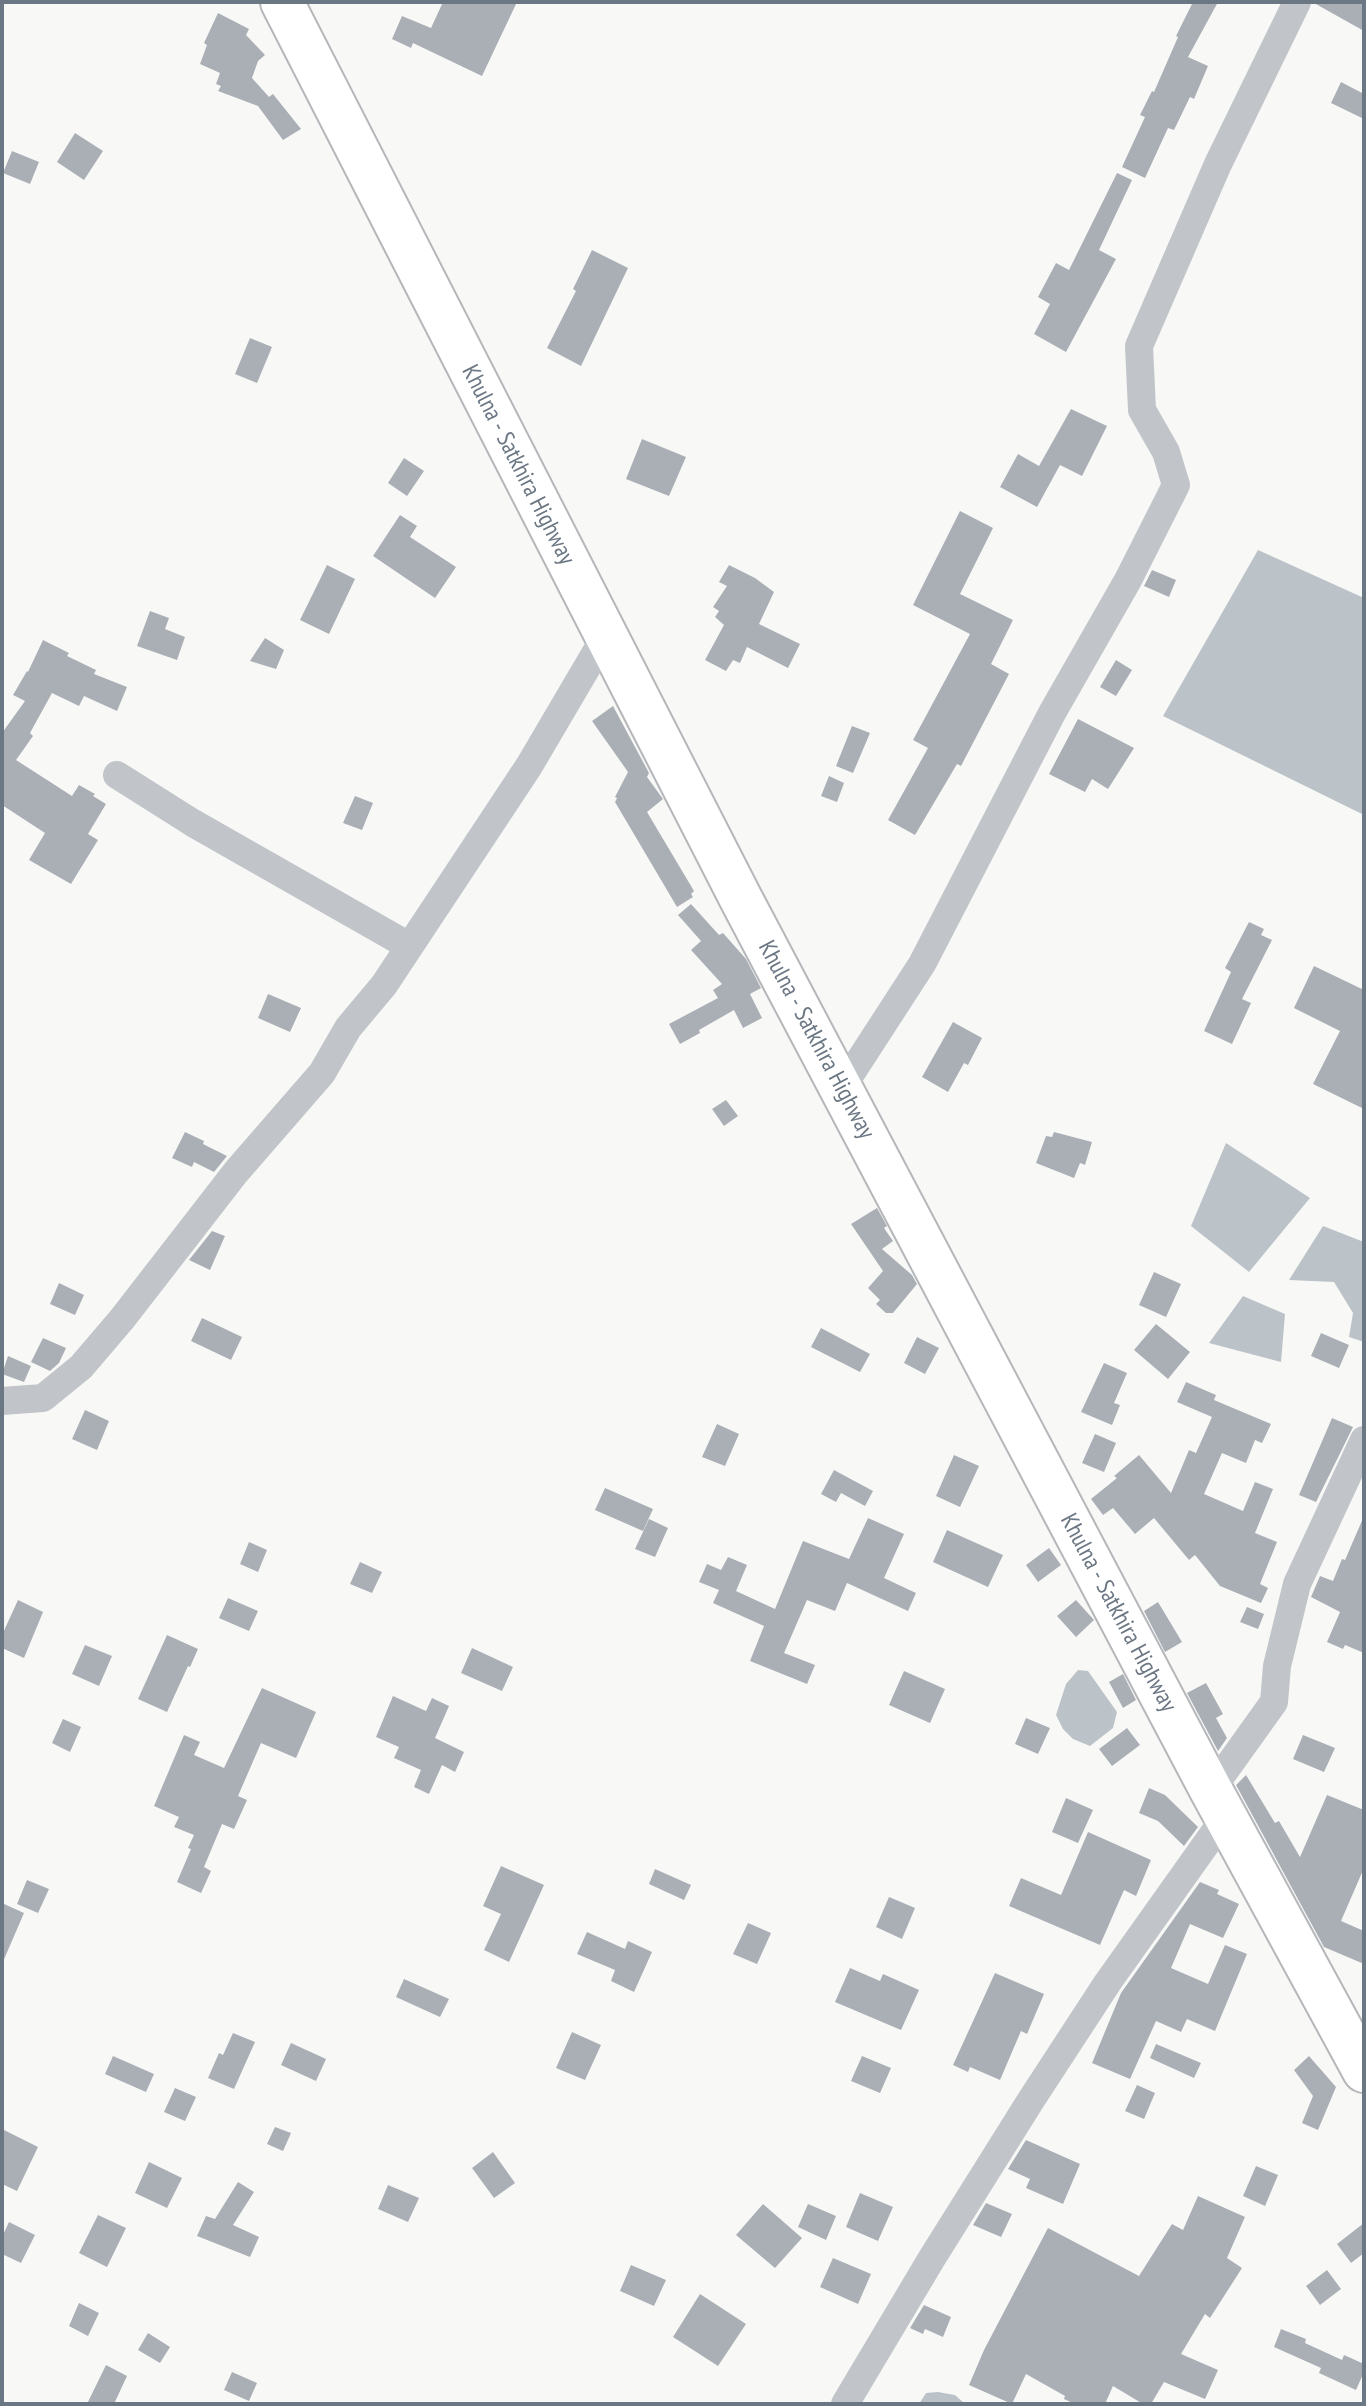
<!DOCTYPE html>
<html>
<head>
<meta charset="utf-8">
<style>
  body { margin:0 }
  #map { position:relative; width:1366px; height:2406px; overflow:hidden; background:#f8f9f7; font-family:"PT Sans Narrow",sans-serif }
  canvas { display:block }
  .frame { position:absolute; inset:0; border:4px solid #6c7784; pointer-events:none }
</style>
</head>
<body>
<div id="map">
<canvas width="1366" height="2406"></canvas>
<div class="frame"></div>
</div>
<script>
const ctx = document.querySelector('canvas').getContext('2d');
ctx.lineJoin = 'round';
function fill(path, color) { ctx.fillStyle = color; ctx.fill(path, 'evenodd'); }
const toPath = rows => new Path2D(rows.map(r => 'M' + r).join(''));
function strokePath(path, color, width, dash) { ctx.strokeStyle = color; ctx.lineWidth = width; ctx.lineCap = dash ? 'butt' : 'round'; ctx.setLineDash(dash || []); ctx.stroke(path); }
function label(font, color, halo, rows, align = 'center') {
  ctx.font = font + ' "PT Sans Narrow",sans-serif'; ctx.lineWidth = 8; ctx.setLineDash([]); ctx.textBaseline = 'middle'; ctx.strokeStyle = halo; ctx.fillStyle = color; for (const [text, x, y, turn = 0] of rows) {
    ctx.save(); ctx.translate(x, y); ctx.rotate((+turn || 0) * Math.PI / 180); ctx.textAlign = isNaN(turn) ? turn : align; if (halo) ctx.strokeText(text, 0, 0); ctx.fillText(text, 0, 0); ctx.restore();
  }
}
fill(toPath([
  [1258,550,1364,598,1364,815,1163,716],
  [1226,1143,1310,1198,1249,1272,1191,1226],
  [1323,1226,1364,1242,1364,1342,1349,1337,1353,1313,1334,1282,1289,1280],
  [1243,1296,1285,1314,1281,1362,1209,1343],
  [1078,1670,1088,1671,1117,1712,1113,1728,1090,1746,1073,1739,1063,1729,1056,1715,1066,1684],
  [938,2392,955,2395,965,2404,919,2404,926,2393]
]), '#bbc3c8');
fill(toPath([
  [443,2,517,2,482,76,413,43,411,48,392,39,402,16,431,28],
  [1193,2,1218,2,1188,57,1208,66,1194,99,1190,97,1174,130,1168,128,1145,178,1122,167,1145,117,1140,115,1152,91,1154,92,1178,37,1176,36],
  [1314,2,1364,2,1364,31,1314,3],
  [218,13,249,29,246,35,265,55,258,61,252,78,269,97,273,94,301,129,283,140,258,106,218,91,221,86,216,84,220,73,200,64,207,45,204,43],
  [1341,82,1364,94,1364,119,1331,103],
  [75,133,103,151,84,180,57,162],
  [12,151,39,162,30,184,3,173],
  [1117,173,1132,180,1099,250,1116,259,1066,352,1034,334,1050,304,1038,297,1056,263,1069,270],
  [592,250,628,268,581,366,547,348,576,291,573,289],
  [250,338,272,347,257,383,235,374],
  [1071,409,1107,426,1082,476,1060,465,1037,507,1000,487,1018,454,1039,466],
  [642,439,686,457,669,496,626,479],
  [404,458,424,471,407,496,388,483],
  [960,511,993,528,960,594,1013,620,991,664,1009,674,961,766,957,764,915,835,888,820,928,748,913,740,970,634,913,605],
  [400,515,417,526,410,537,456,567,435,598,373,556],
  [327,565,355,579,329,634,300,620],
  [729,565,755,578,774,592,759,624,800,644,788,668,747,647,740,663,733,660,726,671,705,660,724,625,715,617,719,611,713,607,727,586,719,582],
  [1152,570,1176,580,1169,597,1144,586],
  [150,611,169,618,165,629,185,637,177,660,137,646],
  [265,638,284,650,276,669,250,661],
  [43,640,69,653,67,656,96,670,94,674,127,687,117,711,84,696,79,706,52,693,30,733,33,736,16,760,72,796,79,785,95,794,93,796,106,804,88,834,98,840,71,884,29,860,45,833,2,805,2,733,25,701,13,695,27,671,28,672],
  [1116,660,1132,670,1116,696,1100,687],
  [613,706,649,773,647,777,663,799,647,812,694,891,691,894,693,897,677,907,615,802,617,798,615,797,628,772,592,721],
  [1078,719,1134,748,1108,789,1092,779,1085,792,1049,774],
  [852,726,870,733,853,773,836,766],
  [829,776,844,783,837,802,821,796],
  [355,796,373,803,362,830,343,823],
  [691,904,719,935,723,933,746,959,761,988,750,994,762,1018,743,1028,734,1010,699,1030,700,1033,680,1044,669,1024,718,998,713,990,722,984,691,950,701,941,678,915],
  [1249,922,1264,929,1261,935,1272,940,1242,999,1251,1003,1232,1044,1204,1031,1231,972,1225,968],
  [1314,966,1364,990,1364,1109,1313,1084,1340,1031,1294,1008],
  [268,994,301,1008,290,1032,258,1018],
  [953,1022,982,1038,968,1065,964,1063,948,1092,922,1077],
  [726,1100,738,1116,724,1126,712,1109],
  [185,1132,204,1141,203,1144,227,1156,214,1172,194,1162,192,1167,172,1158],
  [1054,1132,1092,1142,1085,1165,1080,1163,1074,1178,1036,1163,1046,1136,1052,1137],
  [877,1208,887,1226,884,1228,893,1241,882,1249,912,1275,917,1284,893,1313,886,1313,876,1304,880,1300,868,1288,883,1271,851,1224],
  [212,1231,225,1236,210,1270,189,1260],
  [1154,1272,1181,1284,1166,1317,1139,1305],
  [59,1283,84,1295,75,1315,50,1304],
  [202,1318,242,1337,231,1360,191,1341],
  [1156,1324,1190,1352,1168,1379,1134,1350],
  [821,1328,870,1354,860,1372,811,1347],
  [1321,1333,1349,1345,1339,1368,1311,1356],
  [917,1337,939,1348,925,1374,904,1363],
  [43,1338,66,1348,59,1363,50,1371,31,1362],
  [8,1356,31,1366,24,1382,2,1374],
  [1104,1363,1127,1373,1114,1403,1120,1405,1112,1425,1081,1412],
  [1186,1382,1216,1395,1214,1400,1271,1424,1262,1443,1255,1440,1246,1463,1222,1453,1204,1494,1243,1511,1255,1482,1273,1489,1255,1533,1277,1542,1260,1584,1268,1588,1261,1603,1220,1586,1195,1555,1189,1560,1154,1518,1135,1534,1113,1508,1103,1515,1091,1499,1117,1478,1114,1476,1139,1455,1171,1493,1189,1450,1196,1453,1212,1417,1177,1402],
  [85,1410,109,1421,97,1450,72,1439],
  [1332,1418,1353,1427,1316,1502,1299,1495],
  [717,1424,739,1434,725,1466,702,1457],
  [1095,1434,1116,1443,1104,1472,1082,1463],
  [954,1455,979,1466,960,1507,936,1496],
  [834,1470,873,1491,865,1506,841,1493,836,1502,821,1494],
  [605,1488,653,1509,643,1531,595,1510],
  [1364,1516,1364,1653,1345,1645,1343,1649,1327,1642,1340,1612,1311,1597,1320,1576,1333,1581,1342,1559,1345,1560],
  [868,1518,904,1534,884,1578,916,1593,908,1611,847,1583,835,1611,807,1600,784,1653,815,1665,807,1684,750,1661,764,1626,713,1603,719,1590,699,1582,707,1564,721,1570,728,1557,747,1565,736,1591,775,1609,803,1541,849,1559],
  [649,1519,668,1528,655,1557,635,1549],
  [947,1530,1003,1555,988,1587,933,1562],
  [249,1542,267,1550,258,1572,240,1564],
  [1049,1548,1061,1565,1038,1582,1026,1565],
  [360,1562,382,1572,372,1593,350,1584],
  [228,1598,258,1611,249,1631,219,1618],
  [18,1600,43,1612,24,1658,2,1648,2,1635],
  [1076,1600,1094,1620,1076,1637,1057,1616],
  [1158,1602,1182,1642,1165,1652,1144,1611],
  [1247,1607,1264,1614,1258,1629,1240,1622],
  [167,1635,198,1649,190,1667,188,1666,167,1712,138,1699],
  [85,1645,112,1656,99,1686,72,1674],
  [472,1648,513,1667,502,1691,461,1673],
  [904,1671,945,1689,930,1723,889,1705],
  [1123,1674,1136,1700,1123,1708,1109,1682],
  [1206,1683,1223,1714,1216,1718,1227,1738,1218,1751,1187,1693],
  [262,1688,316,1712,296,1758,261,1743,238,1796,247,1800,234,1829,222,1824,204,1867,211,1871,201,1893,177,1882,191,1849,188,1848,194,1835,174,1827,179,1817,154,1806,184,1735,200,1742,194,1755,224,1768],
  [393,1696,426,1711,432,1698,449,1706,435,1738,464,1752,455,1772,442,1765,429,1794,414,1787,421,1770,394,1758,399,1747,376,1737],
  [1026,1718,1050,1728,1038,1754,1015,1744],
  [63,1719,81,1727,70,1752,52,1743],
  [1127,1728,1140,1745,1112,1766,1099,1749],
  [1303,1735,1335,1748,1324,1772,1293,1759],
  [1246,1775,1275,1823,1279,1821,1300,1857,1327,1795,1364,1810,1364,1868,1341,1921,1364,1931,1364,1964,1324,1947,1236,1785],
  [1149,1788,1165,1795,1198,1827,1184,1846,1158,1821,1139,1813],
  [1066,1798,1093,1810,1078,1843,1052,1832],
  [1088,1832,1151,1860,1136,1896,1124,1890,1100,1945,1009,1906,1021,1878,1061,1895],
  [501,1866,544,1885,509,1962,484,1950,501,1914,483,1906],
  [655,1869,691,1885,684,1900,649,1884],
  [27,1880,49,1889,38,1913,17,1904],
  [1200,1882,1219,1890,1217,1894,1239,1904,1223,1938,1190,1924,1171,1968,1208,1984,1225,1945,1247,1954,1215,2031,1187,2019,1181,2032,1156,2021,1130,2079,1092,2063,1121,1993],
  [889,1897,915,1908,902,1939,876,1927],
  [2,1903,24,1913,2,1964],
  [748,1923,771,1933,757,1964,733,1954],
  [587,1932,625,1949,628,1941,652,1952,634,1992,611,1981,615,1970,577,1954],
  [850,1968,880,1981,883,1974,919,1990,901,2030,835,2002],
  [995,1973,1044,1994,1027,2034,1021,2031,1000,2080,970,2067,968,2072,953,2065],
  [404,1979,449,1999,440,2017,396,1997],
  [572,2032,601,2045,585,2080,556,2068],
  [233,2033,255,2042,234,2089,208,2078,219,2053,223,2055],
  [291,2043,326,2059,316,2081,281,2065],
  [1156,2044,1201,2063,1194,2078,1150,2058],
  [113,2056,154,2074,146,2092,105,2074],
  [862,2056,891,2068,880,2093,851,2081],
  [1309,2056,1336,2087,1318,2130,1302,2123,1313,2096,1294,2070],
  [1137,2085,1155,2093,1144,2119,1125,2111],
  [175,2088,196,2097,185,2121,164,2112],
  [275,2127,291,2133,283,2151,267,2144],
  [2,2129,38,2147,17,2191,2,2184],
  [1026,2140,1080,2164,1063,2204,1026,2188,1030,2179,1008,2169],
  [493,2152,515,2183,494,2198,472,2168],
  [149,2162,182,2178,167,2208,135,2193],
  [1256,2166,1278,2175,1265,2206,1243,2196],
  [238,2182,254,2192,233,2225,259,2237,250,2257,197,2236,206,2216,215,2219],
  [388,2185,419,2198,408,2222,378,2209],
  [860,2193,893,2207,878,2241,846,2227],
  [1198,2196,1245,2217,1227,2258,1242,2268,1210,2318,1205,2314,1181,2354,1218,2370,1205,2399,1164,2382,1151,2404,1143,2404,1113,2386,1105,2404,1075,2404,1064,2399,1065,2396,1026,2374,1012,2404,969,2385,984,2350,1048,2228,1139,2276,1172,2224,1183,2230],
  [986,2203,1012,2214,1001,2237,973,2225],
  [763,2204,802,2238,775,2268,736,2235],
  [808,2204,836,2216,826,2240,798,2227],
  [98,2215,126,2228,107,2267,79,2253],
  [9,2222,35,2235,21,2263,2,2254,2,2237],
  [1364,2223,1364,2253,1351,2263,1337,2244],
  [833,2258,871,2274,858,2304,820,2287],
  [631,2265,666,2280,654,2306,620,2291],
  [1327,2270,1341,2289,1320,2305,1306,2286],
  [700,2294,746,2324,718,2366,673,2337],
  [79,2303,99,2313,88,2336,69,2326],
  [924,2305,951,2317,943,2337,925,2329,923,2334,910,2328],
  [1281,2329,1306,2339,1305,2343,1342,2360,1344,2355,1364,2364,1364,2372,1356,2390,1319,2373,1321,2368,1274,2347],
  [148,2333,170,2347,160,2363,138,2350],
  [106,2365,127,2376,114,2404,87,2404],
  [232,2372,257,2383,249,2401,224,2390]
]), '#aaafb6');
const highway = toPath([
  [282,2,741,899,1211,1790,1364,2071]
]);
strokePath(highway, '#b5b7bb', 46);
strokePath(toPath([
  [117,775,193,823,409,946],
  [841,1089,922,964,1052,713,1128,580,1176,485,1166,452,1142,410,1139,346,1218,164,1297,2],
  [2,1401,43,1398,81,1367,122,1319,236,1172,322,1073,348,1028,384,985,529,766,606,635],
  [1211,1790,1274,1702,1277,1666,1297,1584,1364,1440],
  [845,2404,932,2258,1031,2100,1108,1982,1226,1816]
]), '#c1c4c8', 28);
strokePath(highway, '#fff', 42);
label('24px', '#6c7784', '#fff', [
  ["Khulna - Satkhira Highway",518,465,63],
  ["Khulna - Satkhira Highway",816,1040,62],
  ["Khulna - Satkhira Highway",1118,1613,62]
]);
</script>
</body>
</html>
